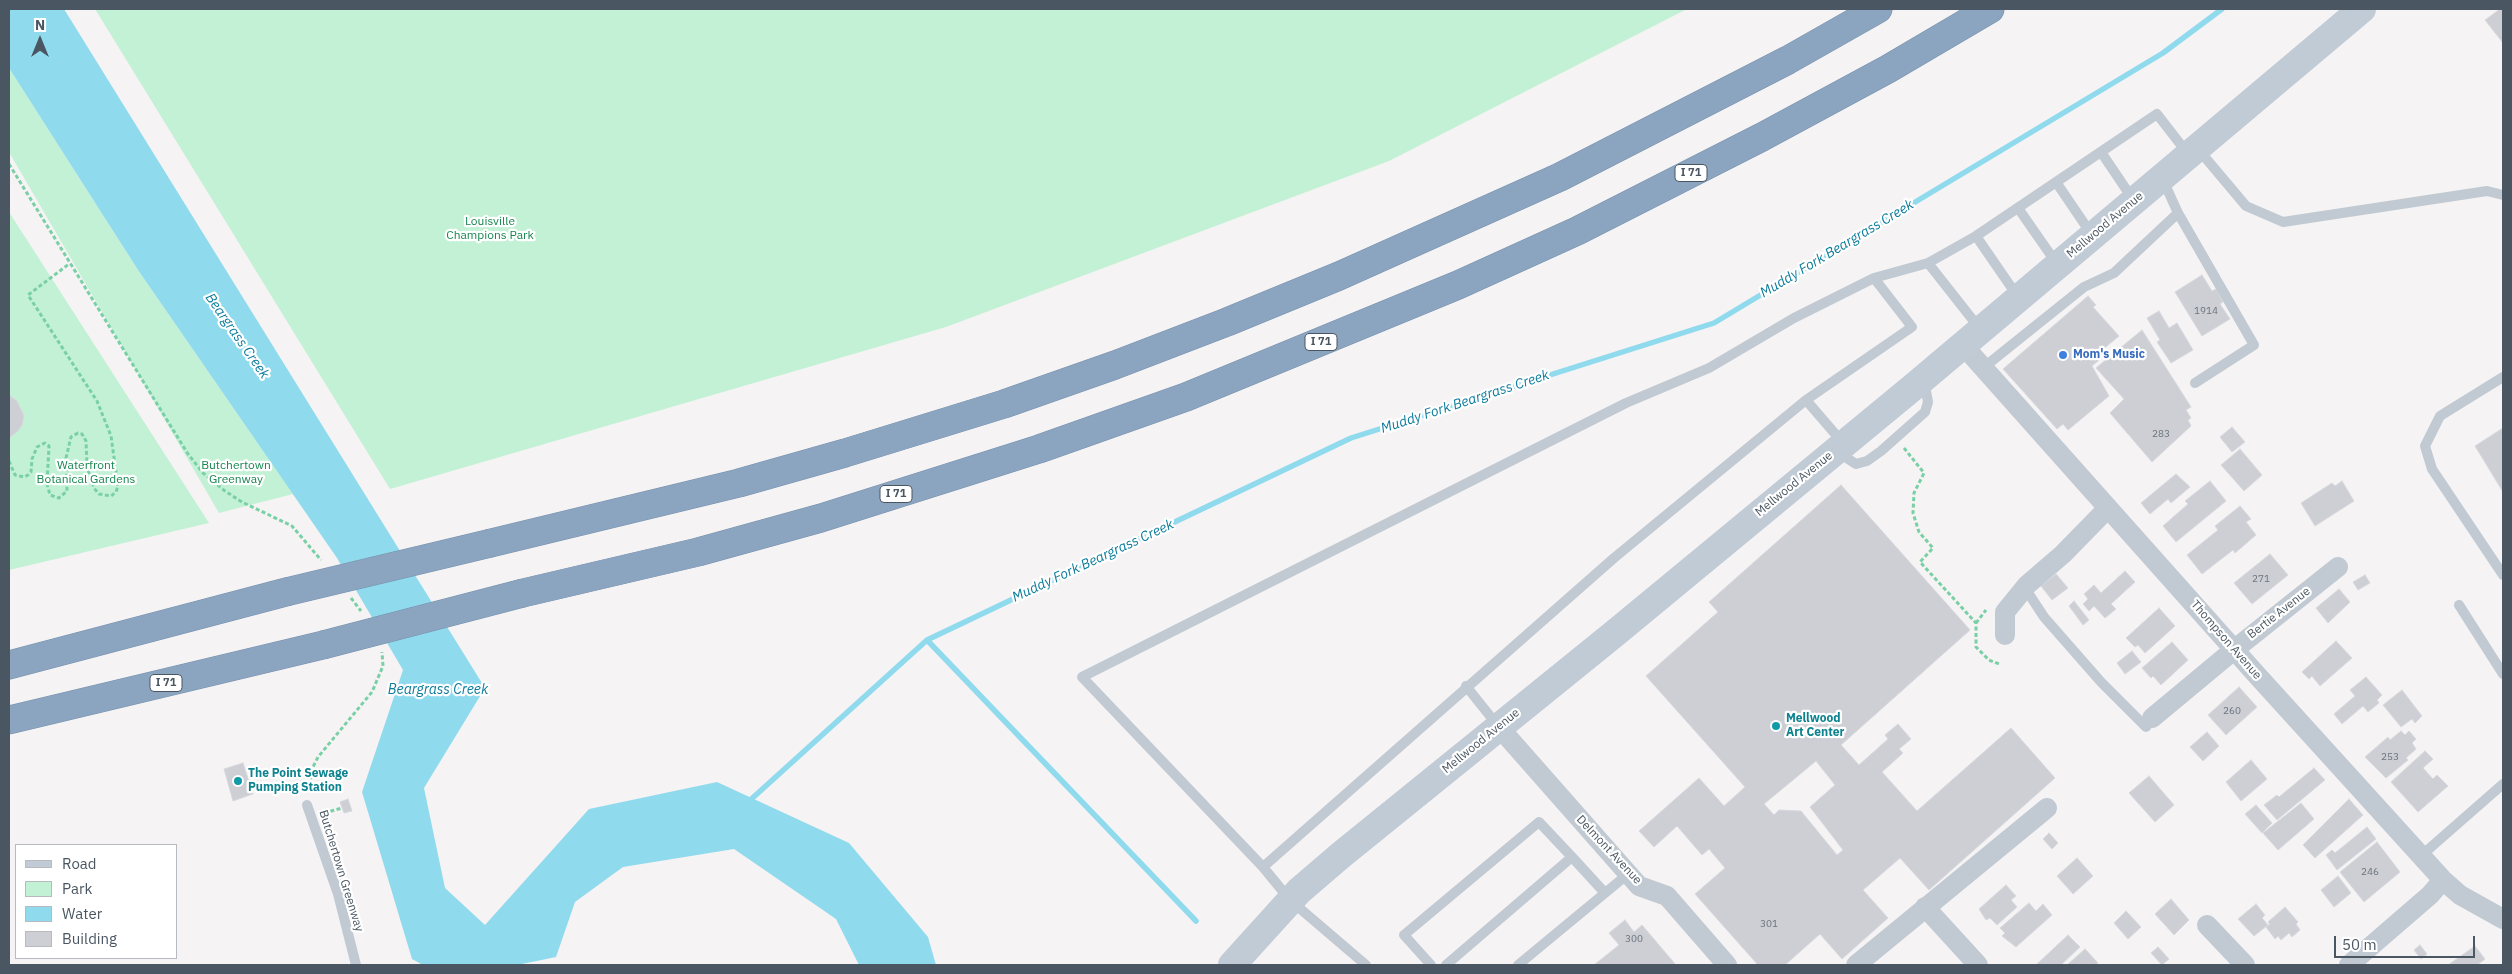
<!DOCTYPE html>
<html>
<head>
<meta charset="utf-8">
<style>
  body { margin:0 }
  #map { position:relative; width:2512px; height:974px; overflow:hidden; background:#f5f3f3; font-family:"IBM Plex Sans",sans-serif }
  canvas { display:block }
  .frame { position:absolute; inset:0; border:10px solid #4a5661; pointer-events:none }
  .legend { position:absolute; left:15px; top:844px; width:162px; height:115px; box-sizing:border-box; background:#fff; border:1px solid #b7bbc0; margin:0; padding:6px 9px; list-style:none; font-size:15px; color:#4a5661 }
  .legend li { display:flex; align-items:center; gap:10px; height:25px }
  .legend b { width:25px; border:1px solid #b7bbc0 }
  .north { position:absolute; left:15px; top:15px; width:50px; height:50px; -webkit-text-stroke:4px #fff; paint-order:stroke; rotate:0deg; font-size:14px; font-weight:700; line-height:20px; text-align:center; color:#4a5661 }
  .north::after { content:''; display:block; margin:auto; width:18px; height:22px; background:#4a5661; clip-path:polygon(50% 0,100% 100%,50% 72%,0 100%) }
  .scale { position:absolute; left:2334px; top:936px; width:141px; height:22px; box-sizing:border-box; border:2px solid #4a5661; border-top:0; padding-left:6px; font-size:15px; line-height:18px; white-space:nowrap; color:#4a5661; -webkit-text-stroke:4px #fff; paint-order:stroke }
</style>
</head>
<body>
<div id="map">
<canvas width="2512" height="974"></canvas>
<div class="frame"></div>
<ul class="legend">
<li><b style="height:6px;background:#c1cbd6"></b>Road</li>
<li><b style="height:14px;background:#c3f1d5"></b>Park</li>
<li><b style="height:14px;background:#90daee"></b>Water</li>
<li><b style="height:14px;background:#cdcfd5"></b>Building</li>
</ul>
<div class="north">N</div>
<div class="scale">50 m</div>
</div>
<script>
const ctx = document.querySelector('canvas').getContext('2d');
ctx.lineJoin = 'round';
function fill(path, color) { ctx.fillStyle = color; ctx.fill(path, 'evenodd'); }
const toPath = rows => new Path2D(rows.map(r => 'M' + r).join(''));
function strokePath(path, color, width, dash) { ctx.strokeStyle = color; ctx.lineWidth = width; ctx.lineCap = dash ? 'butt' : 'round'; ctx.setLineDash(dash || []); ctx.stroke(path); }
function label(font, color, halo, rows, align = 'center') {
  ctx.font = font + ' "IBM Plex Sans",sans-serif'; ctx.lineWidth = 4.5; ctx.setLineDash([]); ctx.textBaseline = 'middle'; ctx.strokeStyle = halo; ctx.fillStyle = color; for (const [text, x, y, turn = 0] of rows) {
    ctx.save(); ctx.translate(x, y); ctx.rotate((+turn || 0) * Math.PI / 180); ctx.textAlign = isNaN(turn) ? turn : align; if (halo) ctx.strokeText(text, 0, 0); ctx.fillText(text, 0, 0); ctx.restore();
  }
}
fill(toPath([
  [95,9,1687,9,1389,161,946,327,390,489],
  [9,68,138,270,293,494,219,513,9,152],
  [9,212,209,523,9,570]
]), '#c3f1d5');
fill(toPath([
  [9,9,64,9,485,688,424,788,445,888,485,925,589,809,717,782,849,843,928,937,936,965,859,965,836,919,734,849,623,867,575,902,556,957,517,965,423,965,412,959,362,792,403,670,337,558,138,270,9,68]
]), '#90daee');
strokePath(toPath([
  [927,640,1196,921],
  [747,803,927,640,1351,438,1714,323,2163,53,2222,9]
]), '#90daee', 5.5);
const building = toPath([
  [2503,9,2503,43,2485,20,2500,9,2503,9],
  [2202,275,2212,291,2216,289,2223,302,2220,304,2230,319,2202,336,2175,292,2202,275],
  [2088,296,2096,305,2093,307,2119,336,2101,351,2105,355,2092,366,2109,396,2068,430,2063,424,2057,429,2003,369,2088,296],
  [2159,311,2169,328,2177,323,2193,350,2171,363,2157,342,2160,340,2147,318,2159,311],
  [2142,330,2191,407,2186,410,2191,418,2188,420,2191,426,2152,462,2110,413,2124,399,2096,368,2142,330],
  [9,395,17,401,24,416,22,425,18,431,9,438,9,395],
  [2232,427,2245,442,2232,452,2220,437,2232,427],
  [2503,428,2503,492,2475,446,2503,428],
  [2240,449,2262,475,2244,491,2221,465,2240,449],
  [2176,474,2190,487,2171,503,2168,499,2150,514,2141,503,2176,474],
  [2210,481,2226,501,2176,542,2163,526,2188,504,2185,501,2210,481],
  [2342,481,2354,501,2315,526,2301,503,2332,483,2335,486,2342,481],
  [1841,485,1970,630,1841,745,1859,765,1888,739,1885,735,1898,724,1911,739,1899,749,1903,753,1882,772,1917,811,2011,728,2055,778,1929,890,1900,858,1863,890,1888,918,1842,959,1820,934,1785,965,1758,965,1695,894,1725,868,1709,849,1702,855,1677,826,1654,847,1639,831,1699,778,1724,806,1745,787,1646,676,1718,612,1709,602,1841,485],
  [1816,761,1835,785,1810,807,1843,850,1837,855,1801,811,1779,810,1774,815,1764,804,1816,761],
  [2240,506,2251,519,2246,522,2256,535,2235,553,2233,550,2202,574,2187,555,2218,530,2215,526,2240,506],
  [2270,554,2288,575,2252,604,2234,583,2270,554],
  [2125,571,2135,582,2111,604,2116,609,2105,618,2094,606,2089,611,2083,604,2088,599,2084,594,2094,585,2101,593,2125,571],
  [2056,574,2068,588,2052,600,2041,586,2056,574],
  [2365,575,2370,583,2358,590,2353,582,2365,575],
  [2339,589,2350,602,2328,623,2316,608,2339,589],
  [2074,601,2089,620,2083,625,2069,606,2074,601],
  [2159,608,2175,626,2145,653,2138,645,2135,647,2126,638,2159,608],
  [2336,641,2352,658,2320,686,2312,676,2309,679,2302,672,2336,641],
  [2172,642,2188,660,2161,685,2153,676,2151,678,2142,668,2172,642],
  [2132,651,2141,662,2125,674,2117,663,2132,651],
  [2366,677,2382,695,2377,700,2379,703,2368,712,2363,706,2342,724,2334,714,2355,696,2350,690,2366,677],
  [2239,687,2257,707,2226,735,2208,715,2239,687],
  [2402,690,2422,716,2415,723,2412,719,2401,727,2383,705,2402,690],
  [2401,731,2405,735,2409,731,2416,739,2412,743,2416,749,2406,758,2408,760,2386,778,2365,757,2388,737,2390,740,2401,731],
  [2207,732,2219,746,2203,761,2190,747,2207,732],
  [2425,751,2433,759,2423,768,2433,779,2437,775,2448,786,2418,812,2391,782,2425,751],
  [2251,760,2267,779,2241,801,2226,782,2251,760],
  [243,763,253,794,233,801,224,769,243,763],
  [2314,768,2325,780,2277,820,2264,805,2277,795,2279,797,2314,768],
  [2149,776,2174,805,2155,822,2129,793,2149,776],
  [348,799,352,811,344,813,340,802,348,799],
  [2349,799,2363,815,2315,858,2303,845,2349,799],
  [2301,803,2314,819,2278,850,2263,833,2301,803],
  [2256,805,2272,823,2262,833,2245,814,2256,805],
  [2367,827,2376,839,2337,870,2326,855,2332,850,2335,853,2367,827],
  [2049,833,2058,843,2052,849,2043,839,2049,833],
  [2377,842,2400,872,2364,902,2340,872,2377,842],
  [2077,858,2093,876,2073,894,2057,876,2077,858],
  [2338,876,2351,893,2334,907,2321,890,2338,876],
  [2006,885,2016,896,2011,900,2017,907,1997,925,1990,918,1986,920,1979,909,2006,885],
  [2171,899,2189,920,2174,935,2155,914,2171,899],
  [2029,903,2036,911,2043,904,2052,915,2016,947,2002,936,2005,933,2000,928,2029,903],
  [2256,904,2265,915,2262,918,2268,925,2254,936,2238,919,2256,904],
  [2285,907,2298,922,2296,924,2300,930,2292,937,2289,933,2281,940,2278,936,2275,939,2266,927,2270,924,2268,922,2285,907],
  [2126,911,2141,927,2128,939,2114,923,2126,911],
  [1625,920,1634,932,1642,925,1676,965,1594,965,1619,945,1609,933,1625,920],
  [2068,935,2080,947,2061,965,2036,965,2068,935],
  [2420,945,2427,954,2421,959,2414,950,2420,945],
  [2475,946,2485,959,2477,965,2448,965,2475,946],
  [2158,947,2169,959,2162,965,2151,953,2158,947],
  [2085,949,2098,963,2095,965,2067,965,2085,949]
]);
fill(building, '#cdcfd5');
strokePath(building, '#d7d9de', 1);
const highway = toPath([
  [491,543,739,483,845,453,1004,404,1115,365,1227,322,1339,276,1560,177,1788,60,1878,9],
  [523,593,698,552,821,518,1039,449,1186,397,1458,285,1577,231,1762,137,1888,69,1990,9],
  [9,665,286,592],
  [9,720,323,645]
]);
strokePath(highway, '#7690ad', 29);
strokePath(toPath([
  [9,164,188,454,203,473,225,491,242,502,292,526,321,560],
  [1904,448,1924,473,1914,493,1913,513,1919,532,1933,548,1920,562,1976,623,1976,647,1989,660,1999,664],
  [9,461,15,475,24,477,28,475,31,472,32,459,37,447,45,443,49,446,47,484,50,495,59,498,67,491,66,458,71,437,78,433,82,434,86,441,87,467,94,488,99,494,111,496,116,492,118,486,111,436,97,401,28,295,69,264],
  [351,598,361,611],
  [1976,623,1986,610],
  [309,792,312,769,318,757,372,692,383,666,382,652],
  [324,813,342,808]
]), '#7ad0a6', 3, [4, 2.5]);
strokePath(toPath([
  [2198,149,2246,206,2283,222,2487,191,2503,195],
  [2101,152,2134,201],
  [2056,182,2092,235],
  [2018,208,2057,264],
  [2178,213,2254,345,2195,383],
  [1976,236,2018,297],
  [1928,263,1980,329],
  [1983,368,2084,287,2114,273,2178,213,2163,180],
  [2503,377,2440,416,2425,446,2432,469,2503,575],
  [1806,400,1843,443],
  [1836,451,1856,464,1867,461,1881,451,1925,412,1928,402,1924,380],
  [2025,588,2044,617,2101,682,2146,727,2152,718],
  [2459,605,2503,674],
  [1466,686,1498,726],
  [307,805,338,894,356,965],
  [2422,855,2503,784],
  [1263,867,1082,677,1626,403,1709,368,1794,318,1874,278,1928,263,1976,236,2157,114,2188,154],
  [1366,965,1290,900,1263,867,1614,558,1806,400,1912,327,1874,278],
  [1431,965,1404,935,1539,822,1572,857],
  [1446,965,1572,857,1605,893],
  [1518,965,1628,874]
]), '#c1cad2', 10);
strokePath(toPath([
  [1962,344,2255,673,2443,880,2460,895,2503,919],
  [2005,635,2005,612,2027,585,2063,554,2108,508],
  [2152,718,2235,649,2338,567],
  [1498,726,1639,886,1667,896,1727,965],
  [1925,907,1978,965],
  [2207,925,2245,965],
  [1856,965,2047,808],
  [2349,965,2430,895,2443,880]
]), '#c1cad2', 20);
strokePath(toPath([
  [1232,965,1299,891,1341,855,1614,634,1912,388,2362,9]
]), '#c1cbd6', 28);
strokePath(highway, '#8ba5c1', 28);
const highwayBridge = toPath([
  [286,592,491,543],
  [323,645,523,593]
]);
strokePath(highwayBridge, '#7690ad', 29, []);
strokePath(highwayBridge, '#8ba5c1', 28);
for (const [x, y, r, color] of [
  [2063,355,5,"#3f7fe0"],
  [1776,726,5,"#0f9aa8"],
  [238,781,5,"#0f9aa8"]
]) { const dot = new Path2D(); dot.arc(x, y, r, 0, 2 * Math.PI); ctx.fillStyle = color; ctx.fill(dot); strokePath(dot, '#fff', 2); }
label('10px', '#6b747e', null, [
  ["1914",2206,311],
  ["283",2161,434],
  ["271",2261,579],
  ["260",2232,711],
  ["253",2390,757],
  ["246",2370,872],
  ["301",1769,924],
  ["300",1634,939]
]);
for (const [x, y, w] of [
  [1691,173,32],
  [1321,342,32],
  [896,494,32],
  [166,683,32]
]) { const box = new Path2D(); box.roundRect(x - w / 2, y - 8.5, w, 17, 4); ctx.fillStyle = '#fff'; ctx.fill(box); strokePath(box, '#4a5661', 1); }
label('bold 11px', '#4a5661', null, [
  ["I 71",1691,173],
  ["I 71",1321,342],
  ["I 71",896,494],
  ["I 71",166,683]
]);
label('12px', '#17864f', '#fff', [
  ["Louisville",490,222],
  ["Champions Park",490,236],
  ["Waterfront",86,466],
  ["Botanical Gardens",86,480],
  ["Butchertown",236,466],
  ["Greenway",236,480]
]);
label('12px', '#4a5661', '#fff', [
  ["Mellwood Avenue",2105,225,-40],
  ["Mellwood Avenue",1794,484,-39],
  ["Bertie Avenue",2279,613,-38],
  ["Thompson Avenue",2226,640,49],
  ["Mellwood Avenue",1481,741,-39],
  ["Delmont Avenue",1609,850,47],
  ["Butchertown Greenway",341,871,73]
]);
label('bold 12px', '#366cbe', '#fff', [
  ["Mom's Music",2073,355]
], 'left');
label('bold 12px', '#0d838f', '#fff', [
  ["Mellwood",1786,719],
  ["Art Center",1786,733],
  ["The Point Sewage",248,774],
  ["Pumping Station",248,788]
], 'left');
label('italic 14px', '#0c7c9b', '#fff', [
  ["Muddy Fork Beargrass Creek",1837,249,-31],
  ["Beargrass Creek",237,336,55],
  ["Muddy Fork Beargrass Creek",1465,402,-18],
  ["Muddy Fork Beargrass Creek",1093,561,-25],
  ["Beargrass Creek",438,690]
]);
</script>
</body>
</html>
